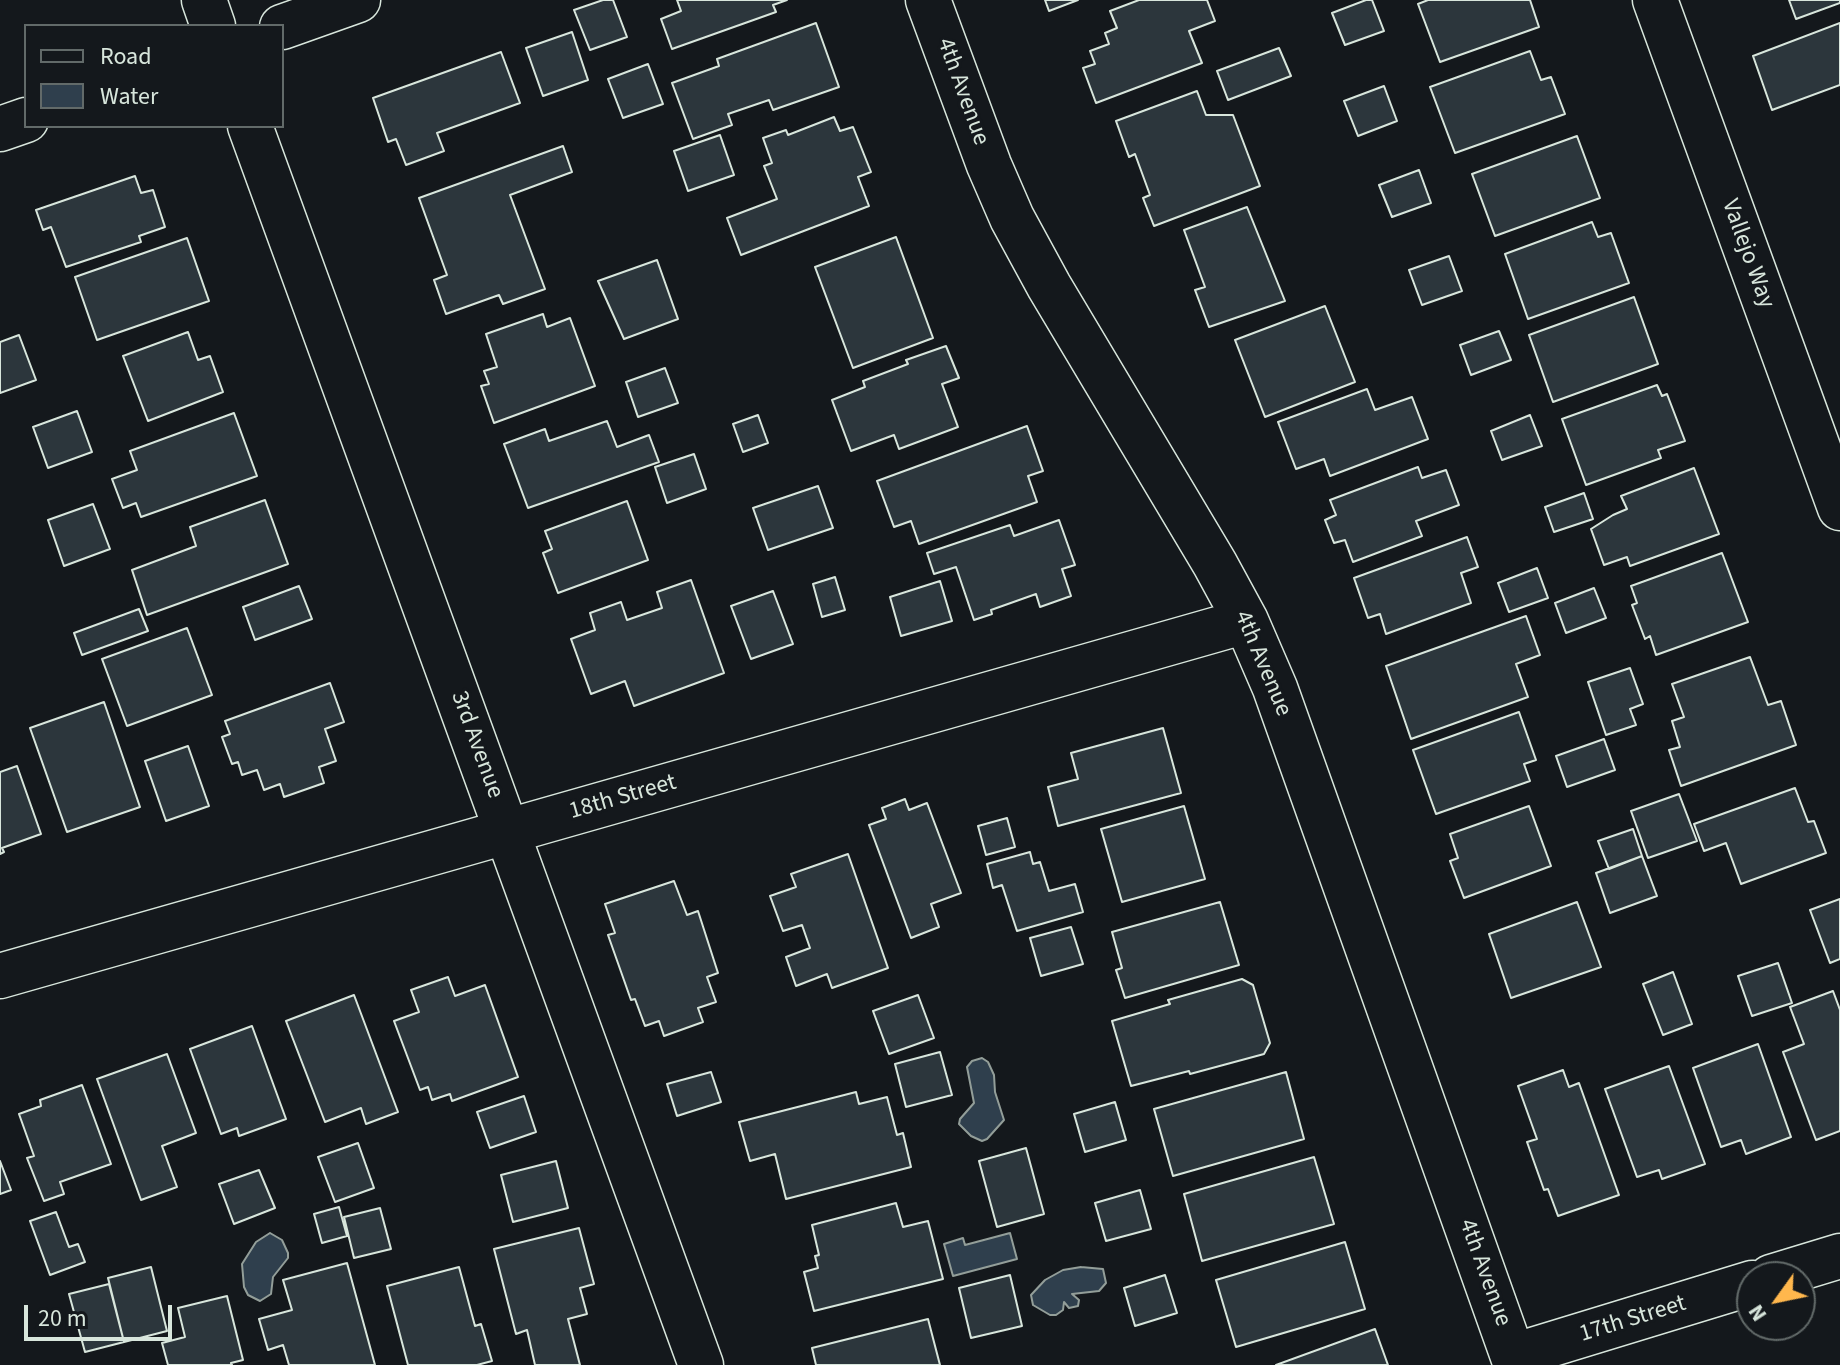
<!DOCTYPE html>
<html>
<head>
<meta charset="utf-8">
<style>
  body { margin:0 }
  #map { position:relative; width:1840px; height:1365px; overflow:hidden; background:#14181c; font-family:"Source Sans 3",sans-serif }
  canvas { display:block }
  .legend { position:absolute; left:24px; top:24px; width:260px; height:104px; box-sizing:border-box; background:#14181c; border:2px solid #626a69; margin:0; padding:10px 14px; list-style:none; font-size:24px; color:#d8e6dc }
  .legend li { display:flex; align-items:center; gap:16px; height:40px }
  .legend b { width:40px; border:2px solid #626a69 }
  .north { position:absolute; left:1736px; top:1261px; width:80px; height:80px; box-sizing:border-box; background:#14181c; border:2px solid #626a69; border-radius:50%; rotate:237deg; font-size:22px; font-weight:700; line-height:32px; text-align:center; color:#d8e6dc }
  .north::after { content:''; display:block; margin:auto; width:28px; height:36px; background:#ffb74d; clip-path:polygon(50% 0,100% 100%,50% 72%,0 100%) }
  .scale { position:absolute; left:24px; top:1305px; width:148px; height:36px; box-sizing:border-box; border:4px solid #d8e6dc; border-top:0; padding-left:10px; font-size:24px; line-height:28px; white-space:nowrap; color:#d8e6dc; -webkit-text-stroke:6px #14181c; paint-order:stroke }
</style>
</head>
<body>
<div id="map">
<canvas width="1840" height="1365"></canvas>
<ul class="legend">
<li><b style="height:10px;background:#14181c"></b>Road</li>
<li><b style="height:22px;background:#2f3f4d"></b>Water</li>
</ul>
<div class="north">N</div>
<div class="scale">20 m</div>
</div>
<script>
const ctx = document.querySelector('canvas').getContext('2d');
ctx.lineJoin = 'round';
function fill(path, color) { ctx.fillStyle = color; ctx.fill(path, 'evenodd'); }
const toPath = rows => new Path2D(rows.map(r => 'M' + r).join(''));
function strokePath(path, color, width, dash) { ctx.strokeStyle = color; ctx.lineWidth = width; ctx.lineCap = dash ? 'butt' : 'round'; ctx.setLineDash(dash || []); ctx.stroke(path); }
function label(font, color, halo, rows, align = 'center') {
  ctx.font = font + ' "Source Sans 3",sans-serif'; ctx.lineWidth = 6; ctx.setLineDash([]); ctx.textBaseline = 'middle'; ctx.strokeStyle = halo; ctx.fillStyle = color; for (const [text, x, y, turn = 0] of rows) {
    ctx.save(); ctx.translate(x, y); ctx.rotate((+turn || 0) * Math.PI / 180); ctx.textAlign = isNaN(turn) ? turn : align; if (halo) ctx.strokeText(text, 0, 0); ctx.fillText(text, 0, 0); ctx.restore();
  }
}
const water = toPath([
  [982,1058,988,1062,994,1075,995,1092,1004,1120,987,1139,982,1141,971,1136,959,1124,960,1119,974,1103,967,1067,972,1061,982,1058],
  [270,1233,282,1240,288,1253,288,1258,273,1277,271,1294,260,1301,248,1295,244,1287,242,1264,256,1242,270,1233],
  [1010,1233,1017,1259,953,1276,944,1244,963,1238,965,1245,1010,1233],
  [1081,1267,1103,1269,1106,1283,1099,1291,1072,1294,1079,1300,1078,1306,1069,1308,1064,1302,1063,1310,1056,1315,1050,1315,1033,1305,1031,1295,1045,1280,1063,1270,1081,1267]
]);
fill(water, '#2f3f4d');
strokePath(water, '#939e99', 2);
const building = toPath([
  [603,0,613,0,627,37,590,50,574,10,603,0],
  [677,0,787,0,773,5,776,12,672,49,661,19,681,11,677,0],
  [1045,0,1078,0,1049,11,1045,0],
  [1139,0,1207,0,1215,21,1189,31,1202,63,1096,103,1083,68,1095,64,1090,51,1109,44,1105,33,1117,28,1110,11,1139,0],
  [1366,0,1372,0,1384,31,1345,45,1332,13,1366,0],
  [1428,0,1530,0,1539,27,1440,62,1418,4,1428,0],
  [1789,0,1840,0,1840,3,1796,19,1789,0],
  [816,23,839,87,773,110,769,100,728,114,732,125,693,139,672,83,719,66,717,59,816,23],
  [1840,23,1840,85,1772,110,1753,56,1840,23],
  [572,32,588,80,543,96,526,48,572,32],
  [1279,48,1291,76,1228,100,1217,71,1279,48],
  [1530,51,1541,80,1551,77,1565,114,1455,153,1430,87,1530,51],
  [501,52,520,103,437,133,444,151,406,165,396,139,388,142,373,98,501,52],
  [648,64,663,104,623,118,608,79,648,64],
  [1384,86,1397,121,1358,136,1344,101,1384,86],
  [1197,91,1206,115,1233,115,1260,186,1154,226,1143,198,1150,195,1135,154,1129,157,1116,121,1197,91],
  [834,117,840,131,853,127,871,172,858,177,869,206,741,255,727,218,777,199,764,166,772,163,763,138,786,130,788,135,834,117],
  [720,135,734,175,688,191,674,151,720,135],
  [1577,136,1600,198,1495,236,1472,174,1577,136],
  [563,146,572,172,510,195,545,289,503,304,499,295,446,314,434,280,447,275,419,198,563,146],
  [1419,170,1431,203,1392,217,1379,185,1419,170],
  [135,176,141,193,153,190,165,227,139,236,141,242,66,267,51,227,43,230,36,210,135,176],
  [1247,207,1285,301,1209,327,1195,290,1205,287,1184,230,1247,207],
  [1592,222,1598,237,1611,233,1629,283,1528,319,1505,254,1592,222],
  [896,237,933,338,853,368,815,267,896,237],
  [187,238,209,301,97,340,75,277,187,238],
  [1449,256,1462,291,1422,305,1409,270,1449,256],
  [657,260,678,319,624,339,598,281,657,260],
  [1634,297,1658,364,1553,402,1529,335,1634,297],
  [1325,306,1355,382,1265,417,1235,340,1325,306],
  [543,314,547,327,570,318,595,386,494,423,481,386,489,384,484,371,497,367,486,334,543,314],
  [1499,331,1511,360,1471,375,1460,345,1499,331],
  [188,332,198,360,210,356,223,392,148,421,123,356,188,332],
  [19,335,36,380,0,393,0,342,19,335],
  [946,346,959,378,942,384,958,427,899,449,894,435,851,451,832,400,865,387,863,381,908,364,906,360,946,346],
  [665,368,678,403,638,417,626,382,665,368],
  [1657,385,1662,396,1667,394,1685,441,1658,450,1661,458,1586,485,1562,419,1657,385],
  [1367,389,1375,410,1412,397,1428,439,1330,476,1324,459,1296,469,1278,422,1367,389],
  [77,411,92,452,48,468,33,427,77,411],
  [234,413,257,476,141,517,136,503,123,508,112,479,137,470,130,451,234,413],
  [758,415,768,443,743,452,733,424,758,415],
  [1530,415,1542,446,1502,460,1491,431,1530,415],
  [607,421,617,447,649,435,659,462,528,508,504,444,545,429,549,441,607,421],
  [1027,426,1043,471,1028,476,1037,502,919,544,911,521,894,527,877,481,1027,426],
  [694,454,706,489,667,503,655,467,694,454],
  [1418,467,1422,478,1446,470,1459,505,1416,521,1422,536,1353,562,1345,540,1334,543,1325,520,1336,515,1330,500,1418,467],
  [1694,468,1719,534,1630,566,1627,557,1604,565,1591,529,1613,515,1627,509,1621,496,1694,468],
  [818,486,833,528,768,550,753,508,818,486],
  [1584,493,1593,519,1554,532,1545,507,1584,493],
  [265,500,288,564,147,615,132,570,196,546,190,527,265,500],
  [627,501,648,560,558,593,543,553,552,549,545,531,627,501],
  [93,504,110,549,64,566,48,520,93,504],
  [1059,520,1075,565,1062,569,1071,596,1040,607,1036,594,991,610,992,614,974,620,956,567,934,574,927,553,1010,525,1014,536,1059,520],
  [1467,537,1478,567,1461,573,1471,603,1386,634,1380,614,1368,618,1354,578,1467,537],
  [1722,553,1748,622,1656,655,1650,636,1645,639,1632,605,1637,603,1631,586,1722,553],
  [1537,568,1548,598,1509,612,1498,583,1537,568],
  [835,577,845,610,822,617,813,584,835,577],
  [691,580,724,673,634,706,625,681,591,694,571,639,595,630,590,613,621,602,627,620,662,608,657,592,691,580],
  [940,581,952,621,901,636,890,597,940,581],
  [299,586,312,619,255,640,243,607,299,586],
  [1594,588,1606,618,1566,633,1555,603,1594,588],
  [773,591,793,644,751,659,731,606,773,591],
  [139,609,148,631,82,655,74,633,139,609],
  [1526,616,1540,655,1516,664,1528,697,1411,739,1386,666,1526,616],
  [187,628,212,695,127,726,102,659,187,628],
  [1750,657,1768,705,1781,701,1796,745,1681,786,1669,750,1680,747,1672,721,1684,717,1672,684,1750,657],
  [1630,668,1643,704,1630,709,1636,725,1606,735,1588,682,1630,668],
  [330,683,344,722,325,729,336,761,319,767,324,783,284,797,280,784,264,790,257,770,242,775,238,762,232,764,222,737,230,734,225,721,330,683],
  [104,702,140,807,67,832,30,728,104,702],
  [1519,712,1536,760,1524,764,1530,781,1436,814,1413,750,1519,712],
  [1163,728,1181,793,1058,826,1048,787,1078,779,1071,753,1163,728],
  [1604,739,1615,770,1567,787,1556,756,1604,739],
  [188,746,209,806,166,821,145,761,188,746],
  [17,766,41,834,2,848,4,852,0,854,0,772,17,766],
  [1795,788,1808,822,1814,821,1826,853,1741,884,1726,843,1704,851,1694,824,1795,788],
  [1679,794,1697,841,1648,858,1631,811,1679,794],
  [905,799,909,810,927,803,961,893,931,904,939,927,911,938,869,825,886,819,882,808,905,799],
  [1184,806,1205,879,1122,902,1101,829,1184,806],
  [1529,806,1551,866,1464,898,1450,861,1458,858,1450,834,1529,806],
  [1007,818,1015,847,986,855,978,826,1007,818],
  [1633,829,1642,856,1609,869,1598,841,1633,829],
  [1030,852,1033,864,1040,862,1049,891,1075,884,1083,912,1017,931,1002,885,993,888,987,864,1030,852],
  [848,854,888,968,832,988,827,974,796,986,786,957,810,948,802,925,783,931,770,896,796,887,791,874,848,854],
  [1642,856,1657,896,1610,913,1596,873,1642,856],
  [674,881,687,915,698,911,718,973,707,977,716,1002,698,1008,703,1022,664,1036,659,1021,645,1026,635,999,631,1000,608,935,615,933,605,904,674,881],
  [1840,899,1840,959,1830,963,1810,910,1840,899],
  [1220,902,1239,965,1125,998,1116,970,1122,968,1112,932,1220,902],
  [1577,902,1601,967,1511,998,1489,934,1577,902],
  [1071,927,1083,964,1041,976,1030,938,1071,927],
  [1778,963,1792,1003,1752,1016,1738,976,1778,963],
  [1673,972,1692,1024,1663,1035,1643,984,1673,972],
  [448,977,455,996,485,985,518,1077,452,1101,450,1094,432,1100,428,1087,420,1090,394,1021,419,1012,411,990,448,977],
  [1242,979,1253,985,1270,1043,1264,1054,1190,1074,1189,1071,1131,1086,1112,1021,1170,1004,1168,1000,1242,979],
  [1833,991,1840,1010,1840,1131,1816,1140,1783,1052,1804,1044,1790,1007,1833,991],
  [354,995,398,1112,366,1124,361,1108,325,1122,286,1021,354,995],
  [918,995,934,1038,889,1054,873,1011,918,995],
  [252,1026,286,1119,239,1136,237,1128,221,1134,190,1049,252,1026],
  [1758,1044,1791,1137,1746,1154,1741,1140,1721,1147,1693,1068,1758,1044],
  [940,1052,952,1095,906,1107,895,1064,940,1052],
  [167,1054,196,1133,162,1146,177,1187,141,1200,97,1079,167,1054],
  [1669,1066,1705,1164,1662,1179,1659,1170,1637,1177,1605,1089,1669,1066],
  [1563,1070,1569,1087,1579,1083,1619,1195,1558,1216,1548,1189,1544,1190,1527,1142,1537,1139,1518,1086,1563,1070],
  [711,1072,721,1102,677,1116,667,1084,711,1072],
  [1286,1072,1304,1139,1173,1176,1154,1109,1286,1072],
  [82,1085,111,1164,60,1182,64,1194,44,1201,27,1158,34,1156,19,1114,41,1106,40,1100,82,1085],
  [856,1092,859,1104,887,1097,897,1135,903,1133,911,1167,786,1199,775,1154,750,1161,739,1122,856,1092],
  [524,1096,536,1132,490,1148,477,1112,524,1096],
  [1115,1102,1126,1140,1085,1152,1074,1114,1115,1102],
  [358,1143,374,1188,335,1202,318,1157,358,1143],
  [1026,1148,1044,1214,997,1227,979,1161,1026,1148],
  [1314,1157,1334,1224,1202,1261,1184,1194,1314,1157],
  [0,1161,11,1190,0,1194,0,1161],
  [556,1161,568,1208,513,1222,501,1175,556,1161],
  [259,1170,275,1208,234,1224,219,1184,259,1170],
  [1140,1190,1151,1229,1106,1241,1095,1203,1140,1190],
  [896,1203,903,1227,928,1221,943,1279,814,1311,804,1272,818,1268,815,1256,819,1255,812,1225,896,1203],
  [339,1207,347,1236,322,1243,314,1214,339,1207],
  [380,1208,391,1249,354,1258,344,1217,380,1208],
  [56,1212,69,1247,78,1244,85,1262,50,1275,30,1221,56,1212],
  [579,1228,594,1284,580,1288,587,1314,568,1319,580,1365,535,1365,527,1330,516,1334,494,1249,579,1228],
  [1345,1242,1365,1309,1236,1347,1216,1280,1345,1242],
  [347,1263,375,1365,289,1365,283,1345,268,1350,259,1319,292,1310,283,1280,347,1263],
  [151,1267,167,1331,124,1342,108,1278,151,1267],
  [459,1267,475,1326,481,1324,492,1361,477,1365,408,1365,387,1286,459,1267],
  [1010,1275,1022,1326,971,1338,959,1288,1010,1275],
  [1165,1275,1177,1313,1135,1326,1124,1288,1165,1275],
  [109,1284,124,1342,85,1352,69,1294,109,1284],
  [227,1296,243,1360,231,1363,232,1365,168,1365,162,1343,185,1337,178,1308,227,1296],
  [928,1319,940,1365,816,1365,812,1348,928,1319],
  [1375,1329,1388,1365,1276,1365,1375,1329]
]);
fill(building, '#2c363c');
strokePath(building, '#d8e6dc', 2);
const minor = toPath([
  [204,0,213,26],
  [928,0,989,165,1012,218,1049,286,1215,564,1246,621,1275,688,1516,1365],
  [1655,0,1840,508],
  [282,27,358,0],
  [250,126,701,1365],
  [0,129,26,120],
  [0,976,1246,621],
  [1771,1277,1840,1256],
  [1513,1356,1752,1283]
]);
strokePath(minor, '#d8e6dc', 47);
strokePath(minor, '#14181c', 44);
label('24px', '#d8e6dc', '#14181c', [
  ["4th Avenue",962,92,70],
  ["Vallejo Way",1747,254,70],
  ["4th Avenue",1262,664,67],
  ["3rd Avenue",476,745,70],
  ["18th Street",623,798,-16],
  ["4th Avenue",1484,1273,70],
  ["17th Street",1633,1320,-17]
]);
</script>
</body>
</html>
